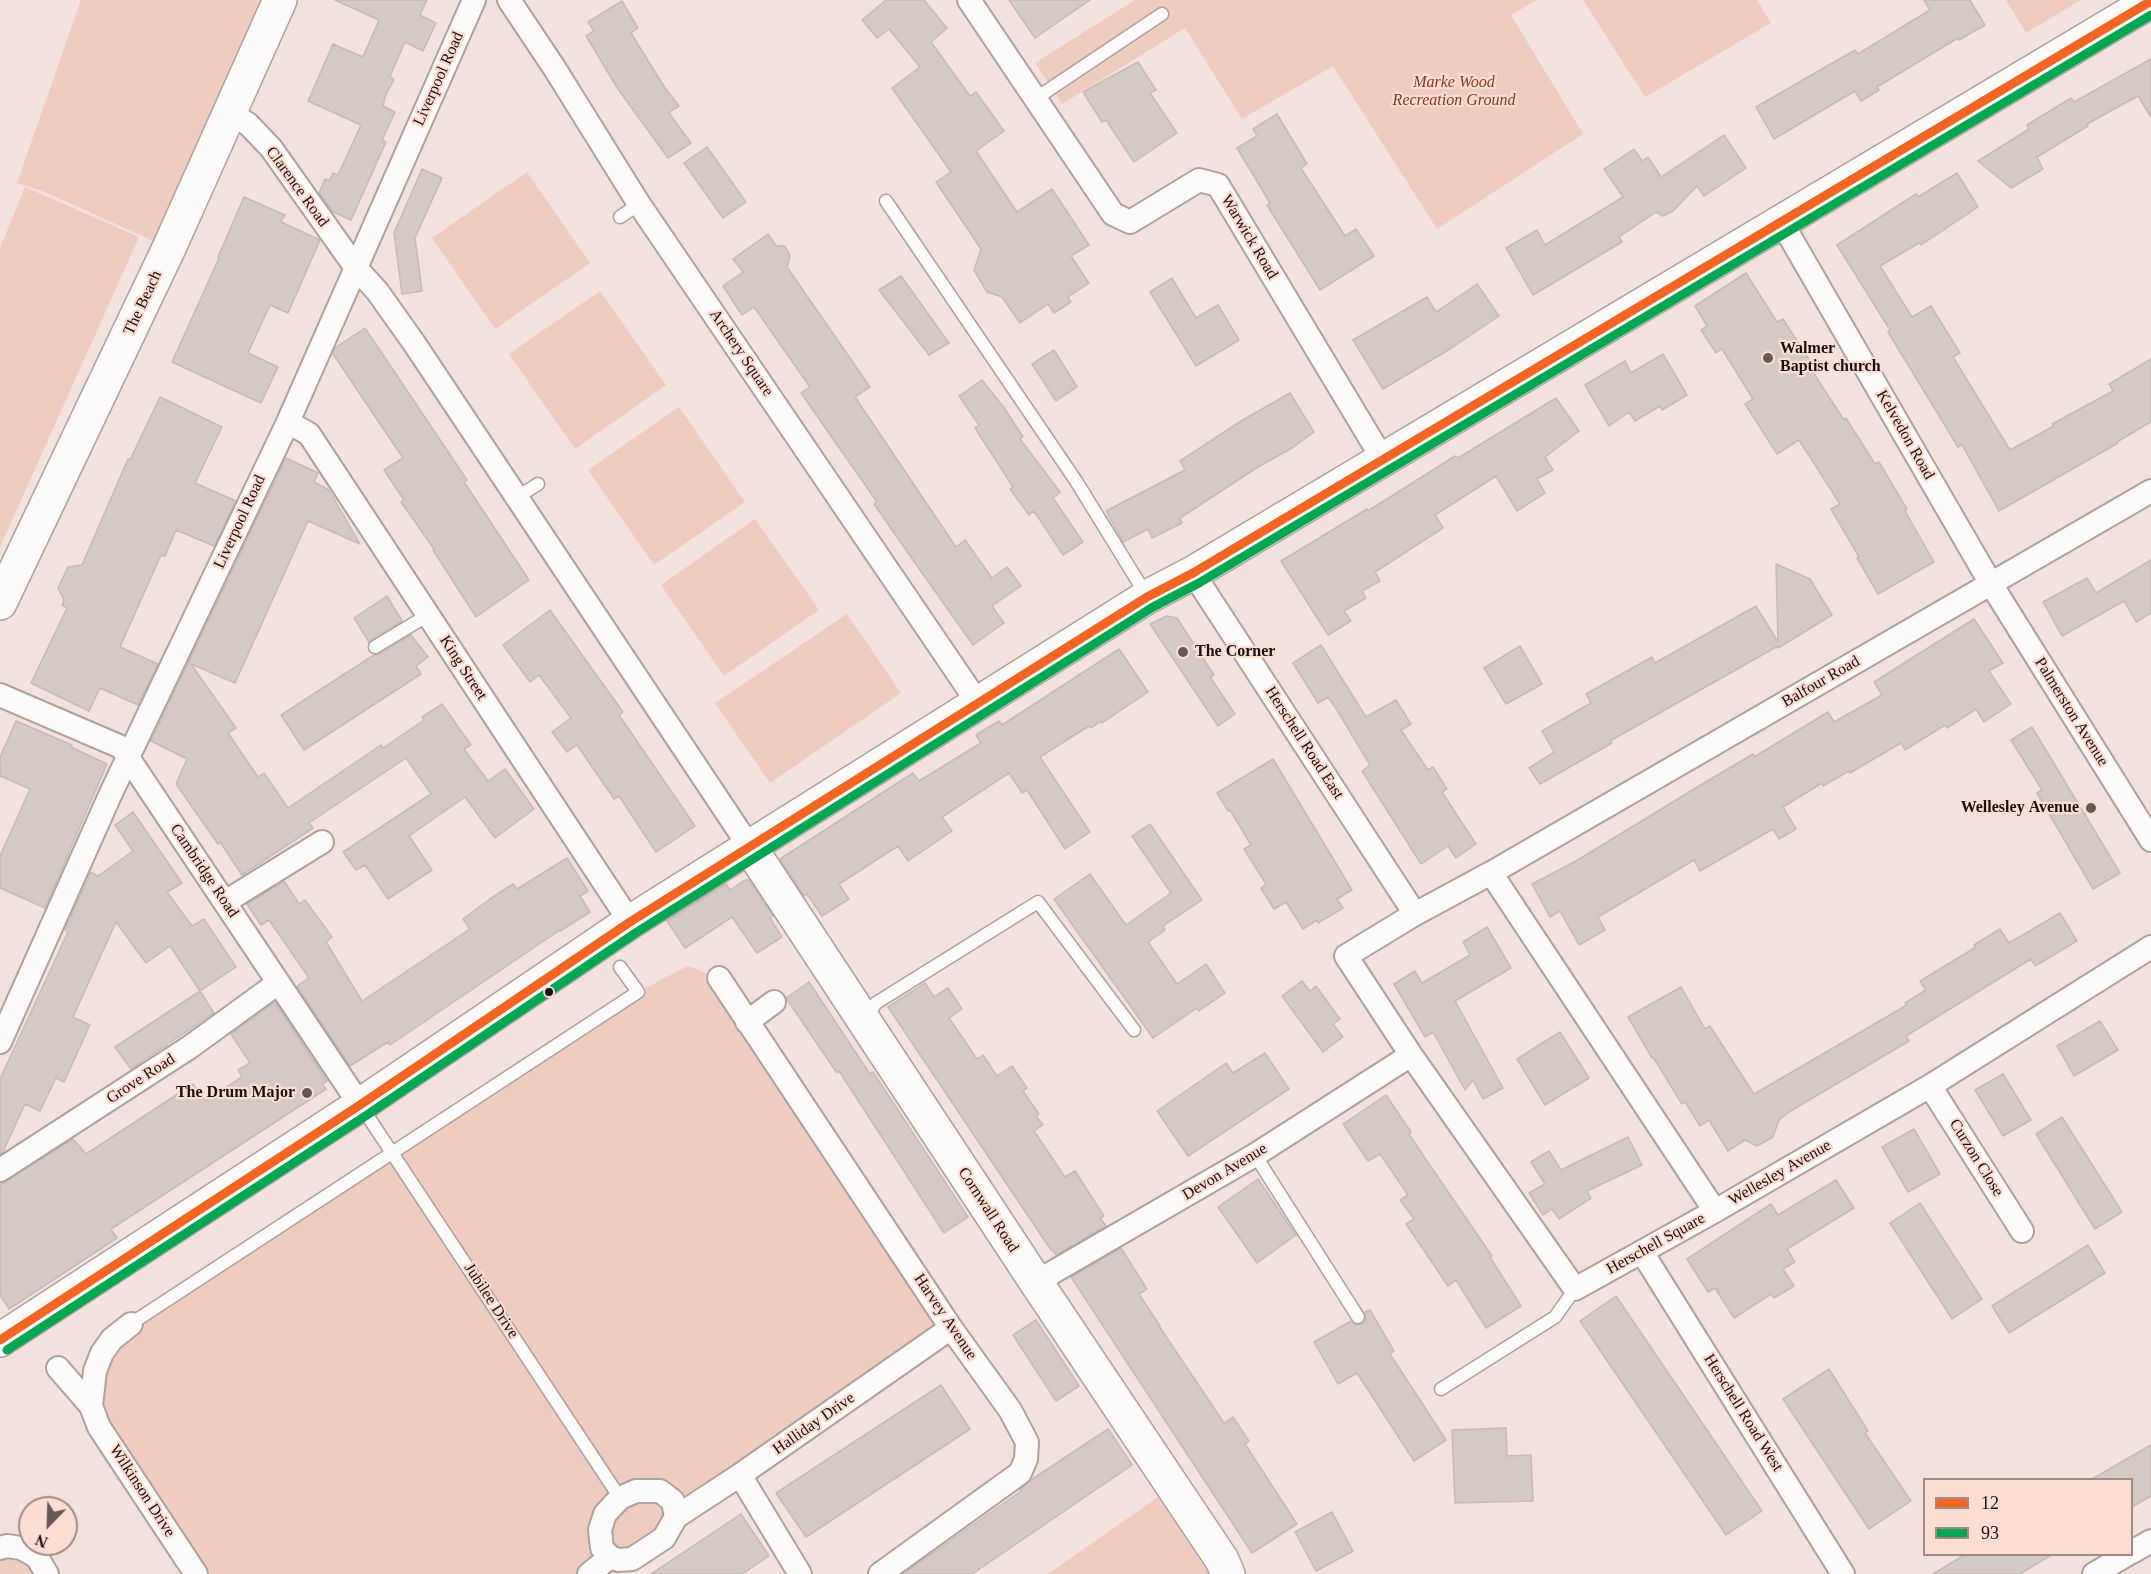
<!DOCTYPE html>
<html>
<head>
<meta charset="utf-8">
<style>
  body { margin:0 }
  #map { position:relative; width:2151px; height:1574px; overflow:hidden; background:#f2e1dc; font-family:Georgia,serif }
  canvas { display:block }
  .legend { position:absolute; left:1923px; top:1478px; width:210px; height:78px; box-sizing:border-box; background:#fbddd3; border:2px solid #a18b83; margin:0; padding:8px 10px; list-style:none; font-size:18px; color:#1b0f0b }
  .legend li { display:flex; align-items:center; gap:12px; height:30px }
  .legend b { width:30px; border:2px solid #a18b83 }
  .north { position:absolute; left:18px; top:1496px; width:60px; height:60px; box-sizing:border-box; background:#fbddd3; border:2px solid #a18b83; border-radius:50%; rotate:203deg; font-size:16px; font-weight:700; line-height:24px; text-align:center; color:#1b0f0b }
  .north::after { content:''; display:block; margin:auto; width:21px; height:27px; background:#665854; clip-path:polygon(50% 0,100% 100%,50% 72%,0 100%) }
</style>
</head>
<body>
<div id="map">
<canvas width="2151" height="1574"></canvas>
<ul class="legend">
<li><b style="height:8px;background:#f26522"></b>12</li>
<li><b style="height:8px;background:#00a651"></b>93</li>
</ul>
<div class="north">N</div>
</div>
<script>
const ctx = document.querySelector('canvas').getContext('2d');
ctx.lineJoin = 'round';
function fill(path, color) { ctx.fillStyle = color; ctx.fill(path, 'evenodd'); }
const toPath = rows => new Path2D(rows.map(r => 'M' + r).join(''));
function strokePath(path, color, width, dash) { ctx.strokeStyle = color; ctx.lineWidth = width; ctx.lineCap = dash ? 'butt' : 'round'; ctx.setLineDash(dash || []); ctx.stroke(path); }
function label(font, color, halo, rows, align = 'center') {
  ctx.font = font + ' Georgia,serif'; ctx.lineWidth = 4.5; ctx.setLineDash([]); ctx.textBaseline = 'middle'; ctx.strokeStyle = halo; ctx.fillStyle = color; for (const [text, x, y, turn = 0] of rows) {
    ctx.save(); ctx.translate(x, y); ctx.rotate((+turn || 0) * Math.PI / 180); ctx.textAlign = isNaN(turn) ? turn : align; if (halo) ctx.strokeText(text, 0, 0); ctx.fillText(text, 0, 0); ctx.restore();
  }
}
fill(toPath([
  [81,0,280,0,169,248,45,192,17,183],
  [1135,0,1537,0,1511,15,1583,134,1437,229,1333,66,1242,119,1185,28,1062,104,1035,63],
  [1583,0,1757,0,1771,23,1645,97],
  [2006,0,2081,0,2026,33],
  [527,172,590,263,495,329,432,238],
  [25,187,139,237,0,547,0,248],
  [600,291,666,385,575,449,509,354],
  [679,407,745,502,654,565,588,470],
  [755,519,819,610,724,676,661,585],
  [847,614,901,693,770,783,715,703],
  [688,966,719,978,951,1328,673,1523,589,1574,196,1574,99,1427,95,1371,112,1339,638,992],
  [1161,1495,1216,1574,1048,1574],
  [0,1548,47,1574,0,1574]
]), '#f0cbbf');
const building = toPath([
  [335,0,427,0,420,15,436,23,423,51,405,42,390,76,394,80,386,94,383,106,395,112,382,140,386,142,351,220,333,212,319,193,325,179,330,180,333,173,338,175,361,125,308,101,333,44,363,57,379,20,335,0],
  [886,0,924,0,947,28,931,42,970,96,976,92,1004,131,976,151,1017,212,1052,189,1089,245,1071,256,1089,283,1068,297,1071,302,1054,313,1048,304,1020,323,1002,297,987,292,974,270,981,249,936,182,951,172,892,88,920,67,889,29,877,38,862,20,886,0],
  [1009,0,1090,0,1035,38,1009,0],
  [1924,0,1970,0,1985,25,1959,40,1958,38,1877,87,1879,90,1861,101,1855,91,1774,139,1756,107,1855,50,1858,54,1930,10,1924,0],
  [622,1,638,28,631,33,665,88,679,106,669,113,691,143,668,158,618,89,586,36,594,31,588,22,622,1],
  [2151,59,2151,117,2138,96,2087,124,2088,126,2037,157,2043,169,2011,188,1978,161,2029,129,2027,125,2071,98,2074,102,2151,59],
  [1138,62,1156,90,1150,93,1177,133,1134,162,1106,120,1102,122,1083,92,1138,62],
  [1277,114,1307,164,1301,168,1345,236,1356,229,1374,256,1320,290,1267,205,1270,203,1237,148,1257,136,1253,129,1277,114],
  [1724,135,1746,168,1704,196,1697,186,1673,211,1663,216,1656,212,1619,237,1622,242,1533,295,1506,248,1537,230,1545,245,1623,197,1604,169,1634,149,1642,161,1648,157,1661,177,1724,135],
  [707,147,746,202,723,218,684,163,707,147],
  [422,169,442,178,415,238,422,291,402,294,394,233,422,169],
  [1957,173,1978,207,1921,245,1919,243,1880,266,1912,317,1931,306,1960,353,1953,357,2010,450,2054,426,2052,424,2113,391,2109,384,2151,359,2151,422,2117,442,2118,443,1999,511,1962,445,1958,447,1888,332,1890,330,1837,245,1916,194,1918,197,1957,173],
  [244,197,285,215,281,222,320,240,288,313,270,305,248,353,278,367,261,403,172,362,219,258,218,257,244,197],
  [768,234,776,246,785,246,790,256,787,267,870,387,855,397,956,547,965,540,992,578,1007,567,1021,586,992,606,1004,623,973,645,908,553,874,504,877,502,801,393,810,387,754,307,742,315,723,286,743,272,733,259,768,234],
  [1746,273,1777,322,1783,319,1812,364,1809,366,1844,420,1846,418,1875,464,1879,462,1907,509,1905,511,1934,562,1878,594,1857,558,1859,557,1831,509,1840,504,1799,440,1777,454,1745,404,1753,399,1722,349,1716,353,1701,330,1707,326,1695,306,1746,273],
  [901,276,949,343,929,355,879,290,901,276],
  [1172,278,1196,318,1218,305,1239,340,1196,366,1150,292,1172,278],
  [1477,284,1499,316,1450,349,1383,389,1353,340,1427,297,1436,312,1477,284],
  [365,328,467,480,464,482,529,580,476,617,433,550,434,549,401,502,404,500,384,470,403,458,333,354,335,348,365,328],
  [1054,350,1077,387,1056,401,1032,364,1054,350],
  [1663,354,1687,395,1662,410,1660,406,1635,421,1629,412,1609,426,1585,385,1625,361,1631,373,1663,354],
  [982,380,1005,409,1023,437,1020,439,1060,492,1053,498,1083,542,1063,555,1034,511,1029,515,1010,489,1013,487,975,428,979,425,959,396,982,380],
  [1290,393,1314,432,1292,448,1258,467,1180,518,1182,523,1152,538,1148,529,1123,542,1106,511,1185,470,1180,461,1241,421,1290,393],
  [160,397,222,427,195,483,236,501,214,546,176,530,165,556,161,555,120,647,158,664,138,705,100,688,89,711,31,683,67,608,62,605,64,600,58,588,68,567,82,565,128,459,130,460,160,397],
  [1556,398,1579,431,1545,457,1553,470,1537,479,1545,493,1517,511,1496,476,1435,515,1443,528,1375,572,1380,581,1362,591,1366,598,1344,611,1351,621,1328,635,1281,561,1367,509,1368,511,1455,456,1458,458,1556,398],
  [286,458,318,473,314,482,329,490,360,544,308,521,235,683,191,664,236,728,228,733,258,777,264,773,288,808,381,745,383,748,424,720,422,717,442,704,471,745,464,749,488,781,505,769,534,809,495,838,465,797,409,836,432,870,388,899,365,865,356,870,343,852,431,794,406,758,309,823,313,828,242,875,220,842,218,844,176,784,187,759,151,741,286,458],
  [2151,560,2151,613,2136,622,2124,601,2062,636,2043,602,2087,578,2096,593,2151,560],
  [1776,564,1810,579,1832,615,1778,648,1778,646,1610,741,1612,743,1540,784,1529,768,1554,752,1542,731,1591,703,1586,694,1652,657,1655,663,1756,606,1778,642,1776,564],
  [387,596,402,621,369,642,354,618,387,596],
  [550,610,623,712,619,715,695,826,656,852,619,796,614,799,577,745,567,752,552,732,571,718,539,675,530,682,503,645,550,610],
  [1167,616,1177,618,1214,675,1210,677,1235,714,1218,726,1150,624,1167,616],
  [1974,619,2003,663,1989,671,2011,704,1984,722,1976,709,1947,728,1945,725,1905,750,1901,743,1850,773,1849,771,1823,786,1822,783,1783,807,1796,829,1779,839,1773,829,1700,871,1694,860,1598,917,1605,930,1579,945,1560,911,1550,917,1532,884,1576,861,1699,786,1753,754,1754,757,1828,712,1834,722,1882,695,1874,682,1974,619],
  [411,635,428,657,416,666,421,674,304,750,281,715,374,655,379,654,411,635],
  [1321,645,1366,717,1396,700,1411,724,1401,730,1428,770,1433,767,1447,789,1442,792,1476,844,1456,858,1448,846,1421,864,1362,771,1370,765,1337,710,1328,697,1318,703,1293,663,1321,645],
  [1520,646,1542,684,1506,704,1484,668,1520,646],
  [1119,649,1148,692,1102,723,1101,721,1091,728,1089,726,1040,757,1090,832,1065,849,1027,790,1022,793,1009,773,942,817,952,831,908,861,898,846,839,884,849,899,822,916,807,894,804,896,780,859,913,773,919,781,981,743,976,735,999,721,1002,725,1119,649],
  [16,721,72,745,71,747,107,764,45,908,0,888,0,856,30,789,0,776,0,757,16,721],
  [2032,727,2120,873,2093,889,2037,793,2042,790,2011,740,2032,727],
  [1273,759,1352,890,1337,899,1343,908,1318,923,1317,920,1303,929,1286,902,1274,909,1261,888,1266,884,1244,849,1251,845,1230,810,1228,811,1217,793,1273,759],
  [133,812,182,883,167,892,192,926,204,919,236,967,200,991,170,946,146,963,116,922,73,1017,90,1025,64,1082,56,1078,40,1111,25,1104,3,1152,0,1154,0,1079,68,932,65,930,91,872,98,876,133,851,115,825,133,812],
  [1150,824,1202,900,1163,926,1165,930,1148,942,1177,984,1206,964,1225,993,1199,1011,1197,1008,1153,1038,1054,899,1090,874,1126,925,1171,893,1132,836,1150,824],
  [567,858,588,891,580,896,590,912,560,931,560,930,390,1045,388,1042,350,1066,297,986,309,978,269,920,261,925,247,904,284,881,299,904,305,900,332,937,326,942,362,1001,470,929,463,919,490,899,513,884,517,889,567,858],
  [745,880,749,880,773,916,770,918,782,937,757,953,732,917,685,948,667,921,726,884,730,890,745,880],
  [2060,913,2077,941,2035,966,2031,959,1906,1036,1909,1041,1789,1112,1779,1120,1773,1137,1757,1146,1745,1140,1728,1151,1709,1120,1700,1126,1685,1102,1682,1104,1653,1057,1652,1058,1628,1017,1681,987,1705,1029,1710,1026,1754,1094,1907,1005,1905,1003,1926,990,1920,981,1976,947,1974,945,2000,929,2009,943,2060,913],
  [1487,927,1511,968,1455,1001,1503,1088,1483,1099,1473,1080,1465,1090,1433,1032,1425,1037,1394,984,1415,971,1422,983,1470,955,1463,942,1487,927],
  [1302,981,1310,991,1316,986,1340,1019,1333,1024,1343,1037,1323,1052,1282,996,1302,981],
  [809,982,870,1074,873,1072,968,1217,944,1233,839,1071,837,1073,786,998,809,982],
  [925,983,934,997,948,988,962,1009,949,1018,977,1059,983,1055,997,1076,1012,1066,1027,1088,1023,1091,1039,1114,1036,1116,1043,1125,1034,1131,1065,1177,1075,1171,1104,1216,1100,1218,1106,1226,1056,1255,1052,1249,1051,1250,888,1007,925,983],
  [200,991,214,1013,131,1069,115,1047,200,991],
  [275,1002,327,1081,322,1084,326,1089,111,1229,117,1238,9,1309,0,1295,0,1185,73,1139,86,1154,193,1084,205,1101,242,1077,238,1070,250,1063,231,1034,275,1002],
  [2100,1021,2118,1050,2074,1076,2057,1046,2100,1021],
  [1560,1032,1589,1078,1545,1105,1517,1059,1560,1032],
  [1265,1053,1289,1089,1188,1156,1157,1111,1226,1063,1233,1073,1265,1053],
  [2003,1074,2031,1120,2003,1136,1975,1090,2003,1074],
  [1386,1095,1411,1132,1409,1134,1429,1164,1492,1256,1490,1257,1521,1306,1486,1328,1456,1280,1448,1286,1406,1224,1414,1219,1400,1200,1408,1195,1380,1154,1368,1161,1343,1124,1386,1095],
  [2062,1117,2122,1212,2095,1229,2036,1134,2062,1117],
  [1914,1129,1940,1174,1908,1192,1882,1147,1914,1129],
  [1628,1137,1642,1165,1587,1191,1591,1198,1559,1219,1552,1209,1543,1215,1529,1193,1545,1184,1531,1162,1549,1151,1561,1170,1628,1137],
  [1258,1179,1296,1235,1257,1263,1218,1207,1258,1179],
  [1836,1180,1854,1208,1787,1249,1795,1262,1783,1269,1794,1286,1774,1298,1771,1294,1734,1318,1715,1288,1708,1292,1687,1259,1771,1204,1778,1215,1836,1180],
  [1920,1203,1982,1299,1952,1319,1890,1223,1920,1203],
  [2088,1245,2105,1273,2009,1333,1992,1306,2088,1245],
  [1121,1248,1147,1289,1139,1294,1160,1326,1159,1326,1224,1423,1233,1417,1249,1441,1245,1444,1297,1524,1252,1553,1071,1277,1121,1248],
  [1616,1296,1762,1511,1726,1535,1580,1321,1616,1296],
  [1370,1310,1394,1351,1390,1354,1446,1440,1414,1461,1357,1373,1338,1384,1314,1342,1351,1321,1355,1325,1362,1324,1366,1320,1365,1312,1370,1310],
  [1036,1320,1079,1386,1056,1401,1013,1335,1036,1320],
  [1829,1369,1868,1431,1865,1433,1911,1501,1869,1529,1783,1399,1829,1369],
  [941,1385,970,1429,806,1537,776,1493,941,1385],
  [1506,1428,1507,1456,1531,1455,1533,1501,1455,1503,1452,1430,1506,1428],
  [1108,1429,1132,1465,972,1574,903,1574,1021,1491,1020,1490,1031,1480,1108,1429],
  [2151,1445,2151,1496,2132,1507,2132,1479,2092,1479,2151,1445],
  [1332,1512,1353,1551,1316,1571,1295,1532,1332,1512],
  [741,1514,769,1556,742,1574,651,1574,741,1514],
  [1966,1554,2053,1554,2020,1574,1933,1574,1966,1554]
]);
fill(building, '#d6c8c3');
strokePath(building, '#c8bab6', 1.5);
const lane = toPath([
  [1035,99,1162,14],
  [886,201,1076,481,1147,596],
  [620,217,639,204],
  [516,498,538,484],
  [375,647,428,615],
  [866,1018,876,1003,1038,902,1134,1030],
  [361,1106,620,1498],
  [1255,1155,1358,1317],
  [135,1321,638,992,620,967],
  [1441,1389,1555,1317,1575,1289]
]);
const street = toPath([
  [509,0,555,69,639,204,978,703],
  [969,0,1113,214,1130,222,1199,180,1218,185,1382,458],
  [230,113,248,124,271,148,356,268,377,291,414,343,749,846],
  [1782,223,1991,584,2151,840],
  [288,422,309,434,630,922],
  [2151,491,1491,873,1415,914,1346,956,1411,1055,1575,1289,1715,1211,1930,1086,2151,947],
  [1193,573,1415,914],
  [0,695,121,747,360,1105],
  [1491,873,1715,1211],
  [225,902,322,842],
  [719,978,951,1328,1010,1410,1027,1442,1026,1459,1020,1473,880,1574],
  [747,1022,774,1002],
  [0,1042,111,793,288,422,474,0],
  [1930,1086,2022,1231],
  [0,1170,190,1047,278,983],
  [1642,1252,1843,1574],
  [1036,1282,1255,1155,1411,1055],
  [131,1324,112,1339,102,1353,95,1371,91,1406,99,1427,196,1574],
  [58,1368,91,1406],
  [740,1475,800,1574],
  [636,1491,660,1491,673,1501,676,1517,664,1538,632,1559,618,1560,610,1557,602,1548,600,1530,605,1514,620,1498,636,1491],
  [676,1517,740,1475,951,1328],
  [0,1548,7,1546,21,1548,37,1557,47,1574],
  [2132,1552,2151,1541],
  [589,1574,610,1557],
  [2094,1574,2128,1554]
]);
const secondary = toPath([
  [0,603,169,248,280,0],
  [749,846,1036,1282,1222,1560,1228,1574]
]);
const primary = toPath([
  [0,1340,360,1105,630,922,1147,597,1193,573,2151,1]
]);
strokePath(lane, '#afa19d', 15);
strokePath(street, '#afa19d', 26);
strokePath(secondary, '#afa19d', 36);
strokePath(primary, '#afa19d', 36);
strokePath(lane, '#fdfafa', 12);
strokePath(street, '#fdfafa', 22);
strokePath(secondary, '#fdfafa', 33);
strokePath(primary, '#fdfafa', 33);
strokePath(toPath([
  [0,1340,360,1105,630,922,1147,597,1193,573,2151,1]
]), '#f26522', 9);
strokePath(toPath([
  [7,1350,367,1115,637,932,1153,607,1199,583,2151,15]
]), '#00a651', 9);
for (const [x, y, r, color] of [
  [1768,358,6,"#665854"],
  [1183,652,6,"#665854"],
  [2091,808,6,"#665854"],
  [549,992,5,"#1b0f0b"],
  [307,1093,6,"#665854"]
]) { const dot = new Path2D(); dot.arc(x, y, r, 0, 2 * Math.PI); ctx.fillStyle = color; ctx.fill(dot); strokePath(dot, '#fbddd3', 2); }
label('16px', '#1b0f0b', '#fbddd3', [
  ["Liverpool Road",439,79,-66],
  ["Clarence Road",297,187,54],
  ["Warwick Road",1249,237,59],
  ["The Beach",143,303,-65],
  ["Archery Square",741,353,56],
  ["Kelvedon Road",1905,435,60],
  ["Liverpool Road",240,522,-65],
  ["King Street",463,668,57],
  ["Balfour Road",1821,682,-30],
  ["Palmerston Avenue",2071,712,58],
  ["Herschell Road East",1304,743,57],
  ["Cambridge Road",204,871,56],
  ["Grove Road",141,1079,-33],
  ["Curzon Close",1976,1158,58],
  ["Devon Avenue",1225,1172,-31],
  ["Wellesley Avenue",1780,1173,-30],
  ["Cornwall Road",988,1210,57],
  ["Herschell Square",1656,1244,-29],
  ["Jubilee Drive",491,1301,57],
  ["Harvey Avenue",945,1317,56],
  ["Herschell Road West",1743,1413,58],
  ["Halliday Drive",814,1424,-35],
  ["Wilkinson Drive",142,1491,57]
]);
label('italic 16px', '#8b3617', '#fbddd3', [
  ["Marke Wood",1454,83],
  ["Recreation Ground",1454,101]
]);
label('bold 16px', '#1b0f0b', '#fbddd3', [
  ["Walmer",1780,349],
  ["Baptist church",1780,367],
  ["The Corner",1195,652],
  ["Wellesley Avenue",2079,808,"right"],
  ["The Drum Major",295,1093,"right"]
], 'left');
</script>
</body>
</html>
